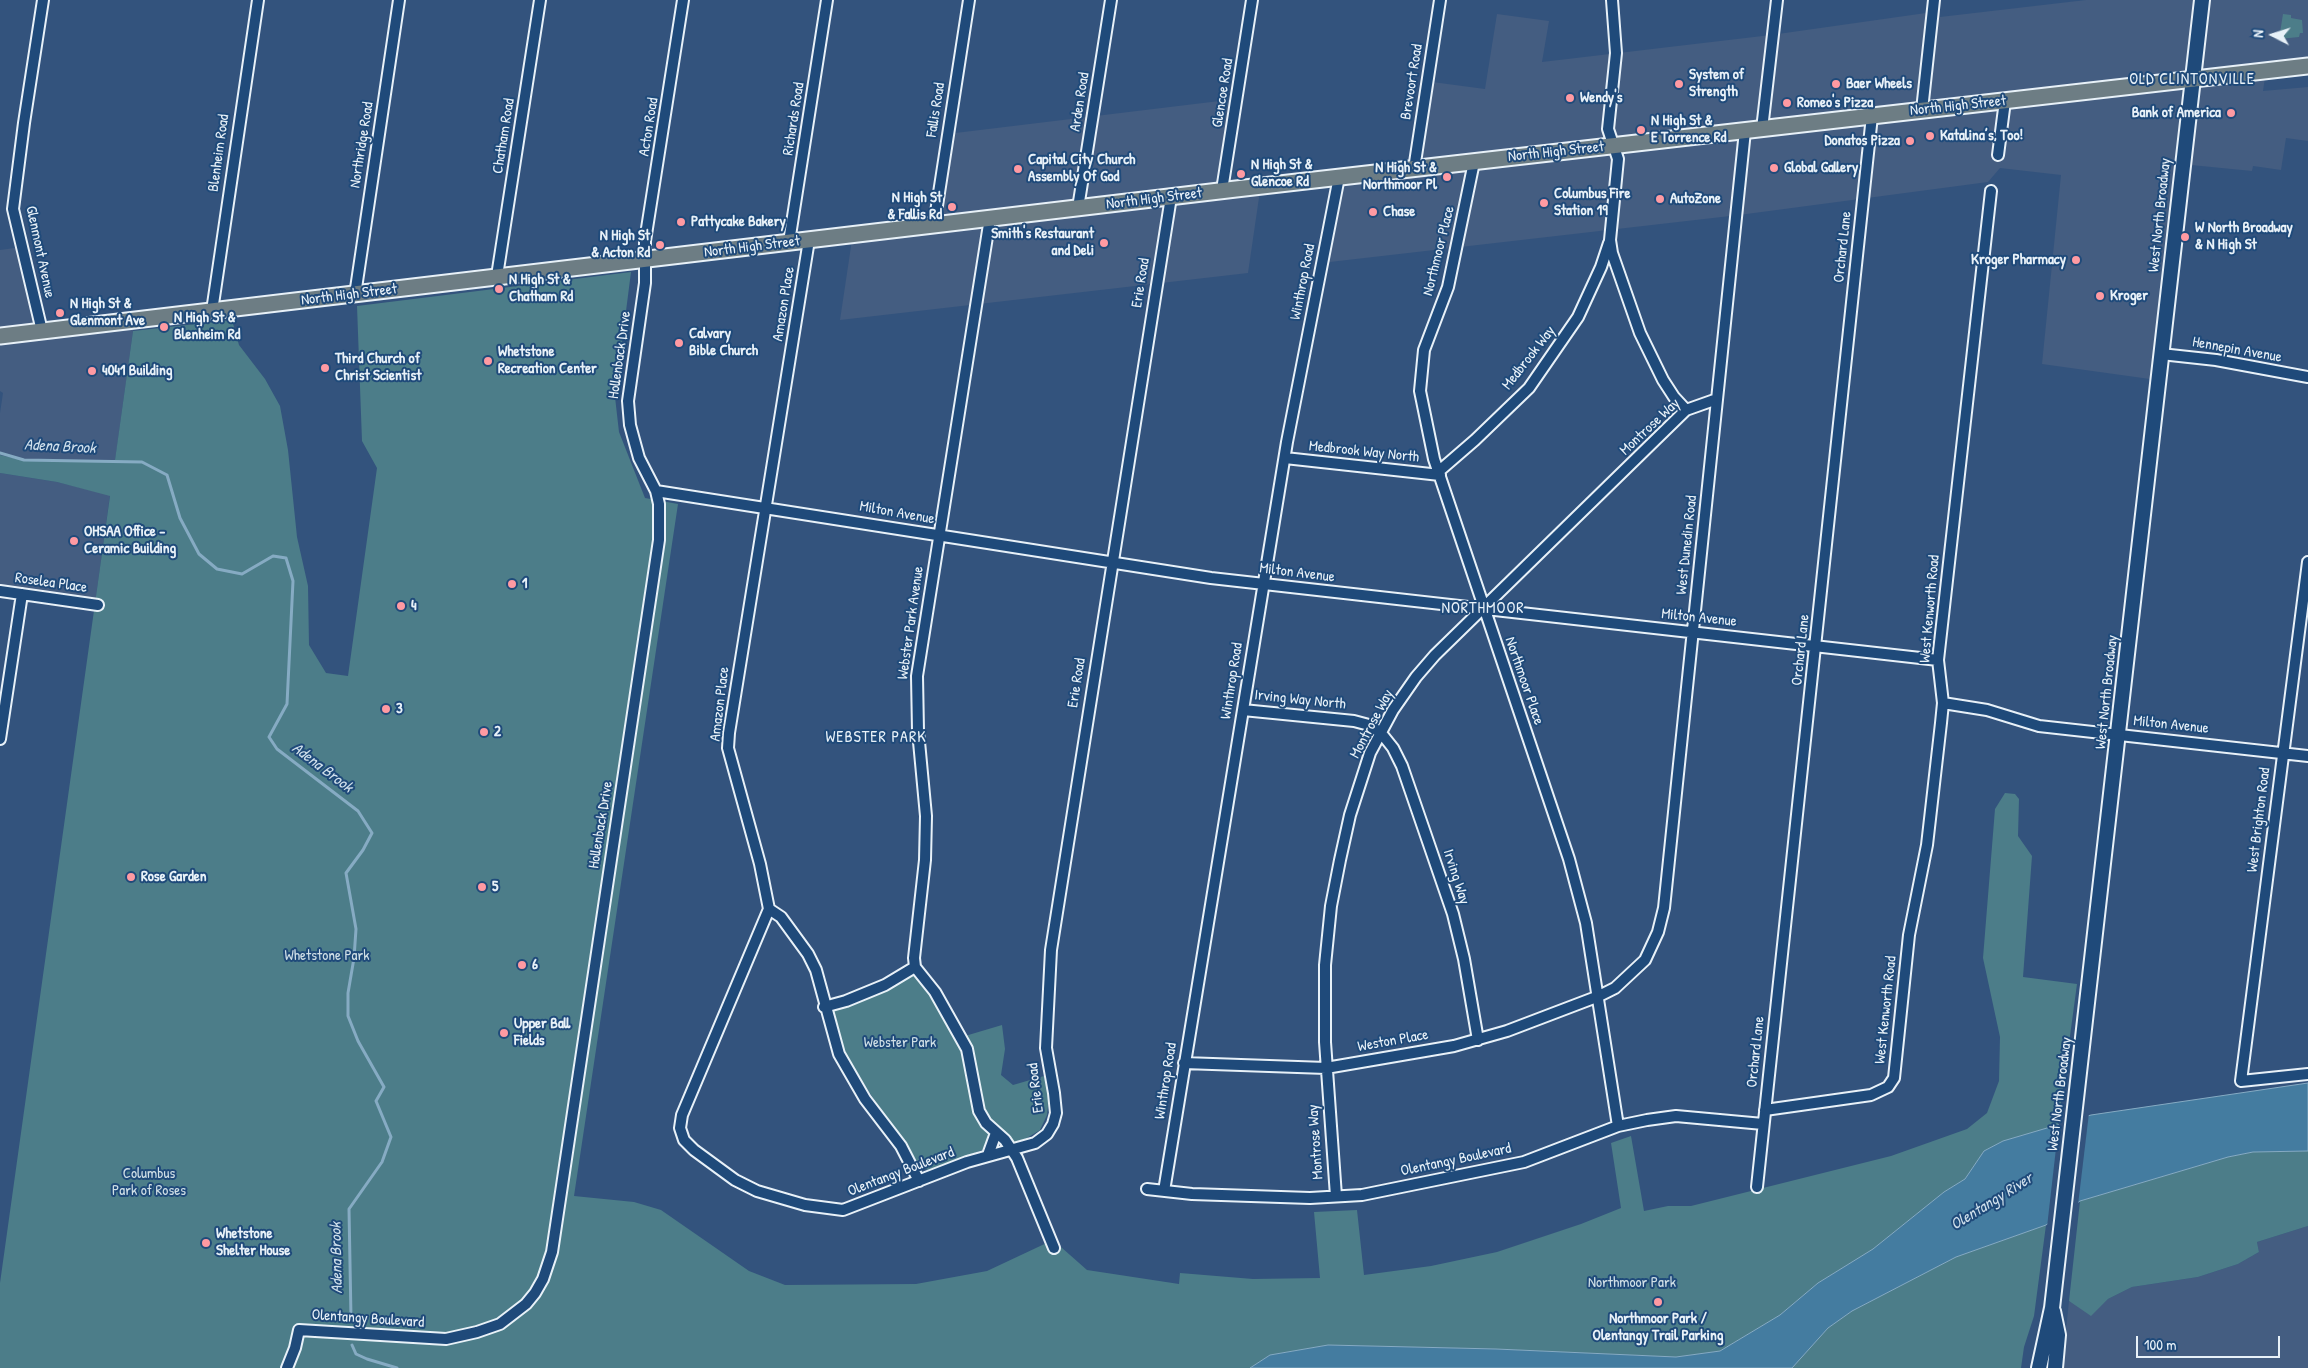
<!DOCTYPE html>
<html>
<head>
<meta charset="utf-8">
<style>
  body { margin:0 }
  #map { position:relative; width:2308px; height:1368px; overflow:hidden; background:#33537d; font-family:"Patrick Hand",sans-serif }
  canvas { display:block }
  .north { position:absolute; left:2248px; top:10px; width:50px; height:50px; -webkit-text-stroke:4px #1f4a7a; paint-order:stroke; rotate:275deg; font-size:14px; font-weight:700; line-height:20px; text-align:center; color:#e8f1f8 }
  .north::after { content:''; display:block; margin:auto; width:18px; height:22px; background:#e8f1f8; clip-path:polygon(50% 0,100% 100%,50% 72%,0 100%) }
  .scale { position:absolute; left:2136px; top:1336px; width:144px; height:22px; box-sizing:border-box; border:2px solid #e8f1f8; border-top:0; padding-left:6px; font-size:15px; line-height:18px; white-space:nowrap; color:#e8f1f8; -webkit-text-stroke:4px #1f4a7a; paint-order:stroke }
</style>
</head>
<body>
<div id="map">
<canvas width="2308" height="1368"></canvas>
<div class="north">N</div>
<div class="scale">100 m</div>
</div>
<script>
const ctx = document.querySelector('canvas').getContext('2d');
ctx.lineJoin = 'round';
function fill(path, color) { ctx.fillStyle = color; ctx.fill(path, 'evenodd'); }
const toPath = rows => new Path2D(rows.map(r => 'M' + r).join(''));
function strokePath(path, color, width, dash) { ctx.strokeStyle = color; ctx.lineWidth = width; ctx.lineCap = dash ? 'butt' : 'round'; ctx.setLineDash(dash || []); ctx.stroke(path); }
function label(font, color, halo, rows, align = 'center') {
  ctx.font = font + ' "Patrick Hand",sans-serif'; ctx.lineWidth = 4; ctx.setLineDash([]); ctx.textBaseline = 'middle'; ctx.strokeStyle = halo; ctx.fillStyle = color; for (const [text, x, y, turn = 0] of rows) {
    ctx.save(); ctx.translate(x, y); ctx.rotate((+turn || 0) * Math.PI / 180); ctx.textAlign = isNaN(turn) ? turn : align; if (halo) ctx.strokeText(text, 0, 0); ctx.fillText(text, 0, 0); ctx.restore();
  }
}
fill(toPath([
  [2086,0,2308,0,2308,66,2266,71,2263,91,2308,87,2308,141,2286,138,2281,170,2253,166,2252,171,2181,164,2157,380,2042,364,2061,175,2000,168,1988,182,1739,215,1321,263,1337,177,1414,167,1425,81,1485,89,1497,14,1549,21,1542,62,1771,35,1940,11,1940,17],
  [1236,99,1222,189,1261,184,1248,273,840,320,853,233,933,224,947,134],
  [22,247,42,329,130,319,133,331,115,461,27,461,0,455,0,413,3,393,0,391,0,250],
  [0,473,57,482,110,495,95,604,0,589],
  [2308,1226,2308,1368,2062,1368,2069,1301,2091,1315,2108,1299,2132,1287,2198,1277,2238,1264,2259,1252,2257,1242]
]), '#445d81');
fill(toPath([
  [2283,14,2291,15,2291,18,2302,20,2303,33,2300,33,2299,37,2279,39],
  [631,272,615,397,619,432,645,498,678,504,574,1196,634,1202,661,1210,749,1271,785,1285,916,1284,987,1271,1053,1240,1087,1270,1179,1284,1180,1273,1253,1279,1320,1278,1314,1212,1357,1210,1364,1275,1431,1266,1497,1252,1581,1224,1621,1208,1611,1143,1631,1136,1644,1211,1668,1206,1691,1206,1891,1156,1967,1129,1987,1113,1999,1081,2000,1037,1983,958,1995,809,2005,793,2015,794,2019,799,2018,836,2032,856,2023,977,2077,984,2058,1125,2003,1141,1984,1151,1965,1179,1944,1192,1873,1249,1818,1283,1780,1315,1720,1351,1676,1357,1496,1349,1328,1345,1270,1355,1250,1368,0,1368,0,1283,110,496,57,482,0,473,0,455,27,461,115,460,133,331,232,320,239,345,265,379,280,406,288,450,297,537,308,586,309,645,326,673,348,676,377,468,362,441,357,306],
  [915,974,926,985,959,1043,990,1133,985,1149,928,1170,921,1167,871,1095,840,1045,830,1011],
  [1002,1025,1005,1049,1001,1075,1013,1085,1044,1076,1049,1097,1047,1115,1040,1130,1017,1144,991,1122,984,1111,965,1036],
  [2308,1151,2308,1226,2257,1242,2259,1252,2238,1264,2198,1277,2132,1287,2108,1299,2091,1316,2069,1301,2080,1201,2228,1157,2253,1152],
  [2046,1225,2034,1316,2024,1347,2021,1368,1792,1368,1828,1328,1852,1311,1956,1257]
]), '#4c7d89');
const water = toPath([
  [2308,1083,2308,1151,2253,1152,2228,1157,2080,1201,2046,1225,1956,1257,1852,1311,1828,1328,1792,1368,1250,1368,1270,1355,1328,1345,1496,1349,1676,1357,1720,1351,1780,1315,1818,1283,1873,1249,1944,1192,1965,1179,1984,1151,2003,1141,2091,1115,2308,1083]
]);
fill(water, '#447ca0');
strokePath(water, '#86abc3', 1);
fill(toPath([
  [2089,1113,2078,1205,2047,1227,2059,1122]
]), '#33537d');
strokePath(toPath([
  [0,453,24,460,142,462,167,475,180,518,199,554,217,569,242,574,273,556,286,558,293,581,287,704,269,737,277,749,358,811,372,833,363,850,346,873,356,929,354,958,348,993,348,1016,358,1041,384,1087,376,1101,391,1137,382,1162,349,1209,351,1318],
  [352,1345,356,1354,367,1359,397,1368]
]), '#86abc3', 3);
const street = toPath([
  [1612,0,1616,53,1608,129,1618,159,1610,240,1612,253,1640,333,1663,380,1674,397,1686,410],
  [1922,110,1934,0],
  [1762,129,1777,0],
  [1998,155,2005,101],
  [1474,162,1448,287,1424,350,1420,391,1434,459,1569,859,1586,923,1618,1126],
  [1414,169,1440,0],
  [1222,190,1252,0],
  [1078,208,1111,0],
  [990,218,917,676,918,731,926,816,925,860,914,958,915,967,935,992,967,1049,979,1111,986,1123,1005,1140,1017,1158,1054,1248],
  [934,225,969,0],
  [809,240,729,733,728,748,760,864,769,909,682,1115,680,1128,684,1140,694,1150,735,1180,757,1191,805,1205,843,1210,967,1162,1035,1143,1047,1134,1053,1124,1056,1113,1054,1093,1046,1048,1051,950,1171,197],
  [789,242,827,0],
  [497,276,540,0],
  [355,295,399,0],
  [212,311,258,0],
  [42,331,13,209,24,123,43,0],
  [2161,354,2216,360,2308,377],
  [1285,458,1440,475],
  [1438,472,1475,440,1529,388,1578,317,1601,267,1609,243],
  [656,491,1211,578,1938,660],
  [2308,562,2241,1081,2308,1074],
  [0,591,98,605],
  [1943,703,1987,710,2039,726,2308,756],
  [1243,710,1354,721,1369,725,1381,733,1393,748,1402,766,1453,914,1464,959,1478,1040],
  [0,739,22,594],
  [769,909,781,917,808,954,816,970,839,1054,865,1099,901,1146,919,1181],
  [824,1007,846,1001,885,985,915,967],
  [1184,1063,1326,1068,1454,1046,1507,1031,1599,996,1615,988,1645,960,1658,932,1664,908,1745,131],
  [1765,1110,1871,1095,1888,1087,1894,1078,1909,935,1927,845,1941,723,1943,703,1938,660,1991,191],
  [988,1155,996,1133],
  [1757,1187,1872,116],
  [1147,1189,1192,1194,1310,1198,1362,1195,1524,1162,1618,1126,1647,1120,1676,1116,1763,1124],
  [1164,1191,1287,442,1339,177],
  [1336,1196,1325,1042,1325,965,1331,906,1340,860,1350,815,1370,753,1393,710,1416,677,1435,655,1686,410,1717,399],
  [287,1368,295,1348,299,1330,446,1339,477,1332,500,1324,526,1304,535,1293,543,1279,552,1252,659,540,659,504,656,491,639,458,630,425,628,401,645,283,645,241,683,0]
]);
const secondary = toPath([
  [2053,1311,2058,1335,2055,1368],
  [2039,1368,2052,1308,2202,0]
]);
const primary = toPath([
  [0,336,1236,189,2308,66]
]);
strokePath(street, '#e8f1f8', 14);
strokePath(secondary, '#e8f1f8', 18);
strokePath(primary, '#e8f1f8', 19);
strokePath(street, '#1f4a7a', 10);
strokePath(secondary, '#1f4a7a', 14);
strokePath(primary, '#6d7d84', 15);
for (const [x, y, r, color] of [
  [1679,84,5,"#ff9aa2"],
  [1836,84,5,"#ff9aa2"],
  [1570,98,5,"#ff9aa2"],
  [1787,103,5,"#ff9aa2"],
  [2231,113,5,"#ff9aa2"],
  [1641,130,5,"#ff9aa2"],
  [1930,136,5,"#ff9aa2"],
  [1910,141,5,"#ff9aa2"],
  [1774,168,5,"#ff9aa2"],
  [1018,169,5,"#ff9aa2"],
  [1241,174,5,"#ff9aa2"],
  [1447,177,5,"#ff9aa2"],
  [1660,199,5,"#ff9aa2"],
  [1544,203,5,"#ff9aa2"],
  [952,207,5,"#ff9aa2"],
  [1373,212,5,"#ff9aa2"],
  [681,222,5,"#ff9aa2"],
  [2185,237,5,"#ff9aa2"],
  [1104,243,5,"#ff9aa2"],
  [660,245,5,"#ff9aa2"],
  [2076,260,5,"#ff9aa2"],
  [499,289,5,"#ff9aa2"],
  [2100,296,5,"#ff9aa2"],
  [60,313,5,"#ff9aa2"],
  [164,327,5,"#ff9aa2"],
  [679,343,5,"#ff9aa2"],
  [488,361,5,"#ff9aa2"],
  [325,368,5,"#ff9aa2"],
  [92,371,5,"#ff9aa2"],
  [74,541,5,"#ff9aa2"],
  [512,584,5,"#ff9aa2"],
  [401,606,5,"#ff9aa2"],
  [386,709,5,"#ff9aa2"],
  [484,732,5,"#ff9aa2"],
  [131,877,5,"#ff9aa2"],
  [482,887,5,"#ff9aa2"],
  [522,965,5,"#ff9aa2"],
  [504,1033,5,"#ff9aa2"],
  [206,1243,5,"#ff9aa2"],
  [1658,1302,5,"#ff9aa2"]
]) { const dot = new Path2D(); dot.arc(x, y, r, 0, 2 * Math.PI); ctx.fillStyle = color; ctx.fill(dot); strokePath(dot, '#1f4a7a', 2); }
label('bold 15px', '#e8f1f8', '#1f4a7a', [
  ["System of",1689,75],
  ["Strength",1689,92],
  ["Baer Wheels",1846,84],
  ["Wendy's",1580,98],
  ["Romeo's Pizza",1797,103],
  ["Bank of America",2221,113,"right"],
  ["N High St &",1651,121],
  ["E Torrence Rd",1651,138],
  ["Katalina’s, Too!",1940,136],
  ["Donatos Pizza",1900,141,"right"],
  ["Capital City Church",1028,160],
  ["Assembly Of God",1028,177],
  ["N High St &",1251,165],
  ["Glencoe Rd",1251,182],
  ["N High St &",1437,168,"right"],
  ["Northmoor Pl",1437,185,"right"],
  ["Global Gallery",1784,168],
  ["Columbus Fire",1554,194],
  ["Station 19",1554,211],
  ["N High St",942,198,"right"],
  ["& Fallis Rd",942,215,"right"],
  ["AutoZone",1670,199],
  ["Chase",1383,212],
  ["Pattycake Bakery",691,222],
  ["W North Broadway",2195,228],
  ["& N High St",2195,245],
  ["Smith's Restaurant",1094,234,"right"],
  ["and Deli",1094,251,"right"],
  ["N High St",650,236,"right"],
  ["& Acton Rd",650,253,"right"],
  ["Kroger Pharmacy",2066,260,"right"],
  ["N High St &",509,280],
  ["Chatham Rd",509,297],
  ["Kroger",2110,296],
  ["N High St &",70,304],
  ["Glenmont Ave",70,321],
  ["N High St &",174,318],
  ["Blenheim Rd",174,335],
  ["Calvary",689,334],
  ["Bible Church",689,351],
  ["Whetstone",498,352],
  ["Recreation Center",498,369],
  ["Third Church of",335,359],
  ["Christ Scientist",335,376],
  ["4041 Building",102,371],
  ["OHSAA Office -",84,532],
  ["Ceramic Building",84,549],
  ["1",522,584],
  ["4",411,606],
  ["3",396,709],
  ["2",494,732],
  ["Rose Garden",141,877],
  ["5",492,887],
  ["6",532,965],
  ["Upper Ball",514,1024],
  ["Fields",514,1041],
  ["Whetstone",216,1234],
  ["Shelter House",216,1251],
  ["Northmoor Park /",1658,1319,"center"],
  ["Olentangy Trail Parking",1658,1336,"center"]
], 'left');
label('15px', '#e8f1f8', '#1f4a7a', [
  ["Brevoort Road",1412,82,-81],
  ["Glencoe Road",1223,93,-81],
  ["Arden Road",1080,102,-81],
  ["North High Street",1958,106,-6],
  ["Fallis Road",936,110,-81],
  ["Richards Road",794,119,-81],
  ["Acton Road",649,127,-81],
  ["Chatham Road",504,136,-81],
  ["Northridge Road",362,145,-81],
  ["North High Street",1556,152,-6],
  ["Blenheim Road",219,153,-82],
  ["North High Street",1154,199,-7],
  ["West North Broadway",2160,215,-84],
  ["North High Street",752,247,-7],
  ["Orchard Lane",1843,247,-84],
  ["Northmoor Place",1439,251,-76],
  ["Glenmont Avenue",40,252,78],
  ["Winthrop Road",1303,282,-79],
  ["Erie Road",1141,283,-81],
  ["North High Street",349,295,-7],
  ["Amazon Place",784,304,-81],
  ["Hennepin Avenue",2237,350,10],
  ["Hollenback Drive",620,355,-82],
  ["Medbrook Way",1529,358,-52],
  ["Montrose Way",1650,427,-43],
  ["Medbrook Way North",1364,452,6],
  ["Milton Avenue",897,513,10],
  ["West Dunedin Road",1687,545,-84],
  ["Milton Avenue",1297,573,7],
  ["Roselea Place",51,583,8],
  ["West Kenworth Road",1930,609,-85],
  ["Milton Avenue",1699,618,6],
  ["Webster Park Avenue",911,623,-82],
  ["Orchard Lane",1801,650,-84],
  ["Winthrop Road",1232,681,-81],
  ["Northmoor Place",1524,681,71],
  ["Erie Road",1077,683,-81],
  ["West North Broadway",2107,692,-84],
  ["Irving Way North",1300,700,6],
  ["Amazon Place",720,704,-83],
  ["Montrose Way",1372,724,-62],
  ["Milton Avenue",2171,725,6],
  ["West Brighton Road",2259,820,-83],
  ["Hollenback Drive",601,825,-81],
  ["Irving Way",1456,877,72],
  ["West Kenworth Road",1886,1010,-84],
  ["Weston Place",1393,1041,-10],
  ["Orchard Lane",1756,1052,-84],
  ["Winthrop Road",1166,1081,-81],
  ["Erie Road",1036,1088,-97],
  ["West North Broadway",2060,1094,-83],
  ["Montrose Way",1316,1142,-94],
  ["Olentangy Boulevard",1456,1160,-12],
  ["Olentangy Boulevard",901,1172,-21],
  ["Olentangy Boulevard",368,1319,4]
]);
label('15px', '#d1e0e7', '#1f4a7a', [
  ["Whetstone Park",327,956],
  ["Webster Park",900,1043],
  ["Columbus",149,1174],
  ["Park of Roses",149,1191],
  ["Northmoor Park",1632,1283]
]);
ctx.letterSpacing = '1px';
label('16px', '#e8f1f8', '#1f4a7a', [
  ["OLD CLINTONVILLE",2192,80],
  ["NORTHMOOR",1483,609],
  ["WEBSTER PARK",876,738]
]);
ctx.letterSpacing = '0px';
label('italic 16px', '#cfdfeb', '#1f4a7a', [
  ["Adena Brook",60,447,3],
  ["Adena Brook",322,768,37],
  ["Olentangy River",1992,1202,-32],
  ["Adena Brook",337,1258,-91]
]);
</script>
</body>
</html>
